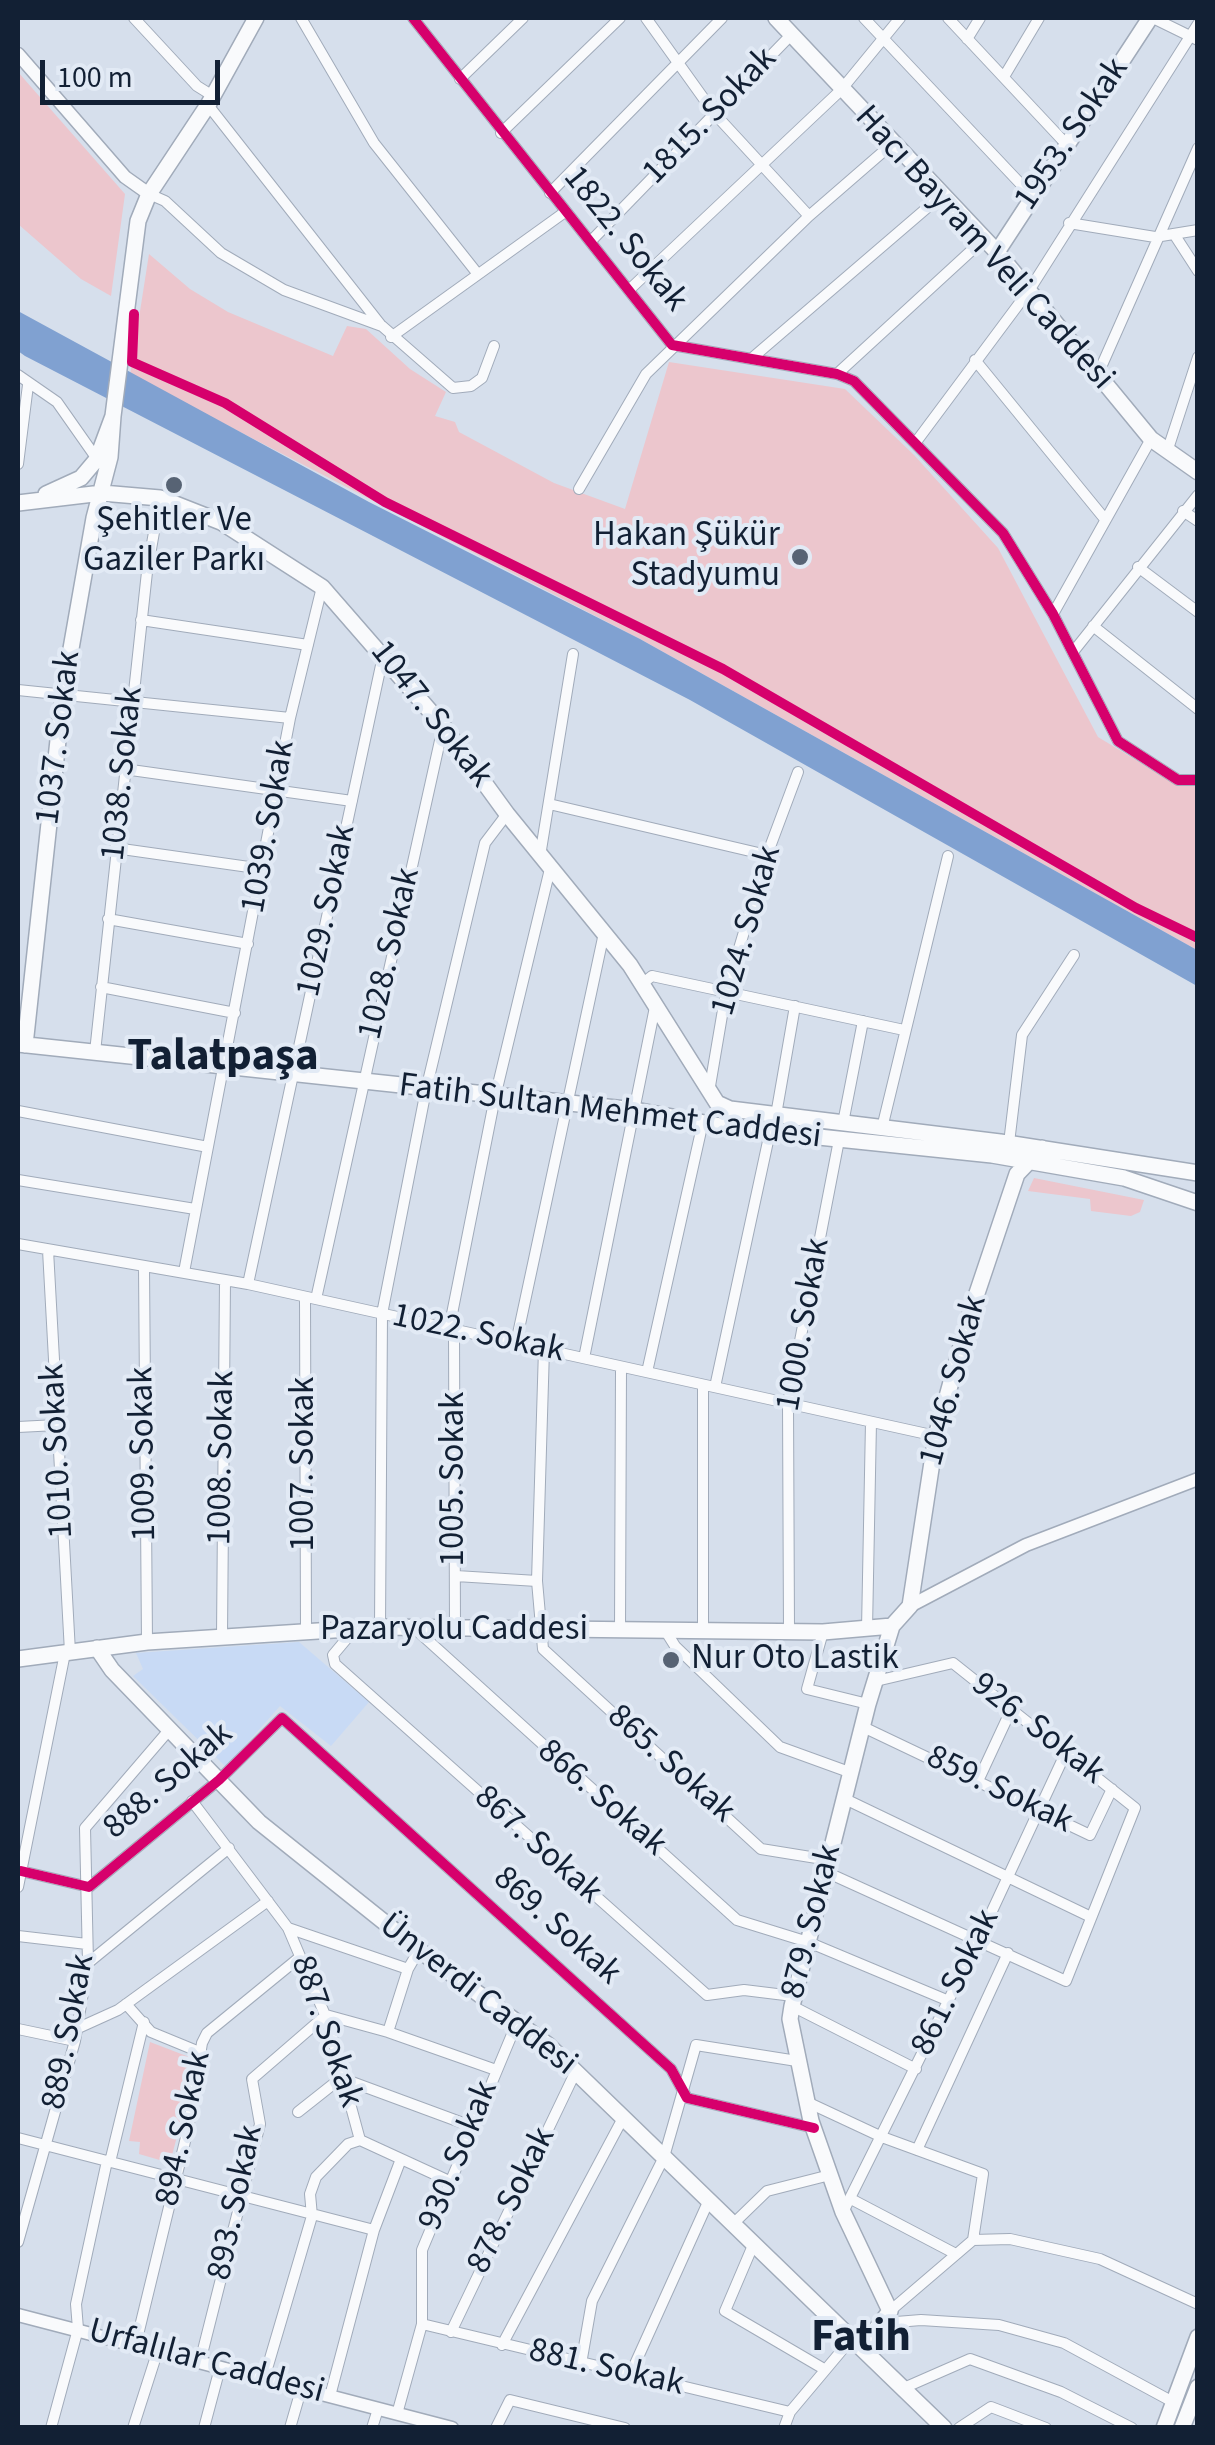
<!DOCTYPE html>
<html>
<head>
<meta charset="utf-8">
<style>
  body { margin:0 }
  #map { position:relative; width:1215px; height:2445px; overflow:hidden; background:#d6dfec; font-family:"Source Sans 3",sans-serif }
  canvas { display:block }
  .frame { position:absolute; inset:0; border:20px solid #122034; pointer-events:none }
  .scale { position:absolute; left:40px; top:60px; width:180px; height:45px; box-sizing:border-box; border:5px solid #122034; border-top:0; padding-left:12px; font-size:30px; line-height:35px; white-space:nowrap; color:#122034; -webkit-text-stroke:8px #e2eaf5; paint-order:stroke }
</style>
</head>
<body>
<div id="map">
<canvas width="1215" height="2445"></canvas>
<div class="frame"></div>
<div class="scale">100 m</div>
</div>
<script>
const ctx = document.querySelector('canvas').getContext('2d');
ctx.lineJoin = 'round';
function fill(path, color) { ctx.fillStyle = color; ctx.fill(path, 'evenodd'); }
const toPath = rows => new Path2D(rows.map(r => 'M' + r).join(''));
function strokePath(path, color, width, dash) { ctx.strokeStyle = color; ctx.lineWidth = width; ctx.lineCap = dash ? 'butt' : 'round'; ctx.setLineDash(dash || []); ctx.stroke(path); }
function label(font, color, halo, rows, align = 'center') {
  ctx.font = font + ' "Source Sans 3",sans-serif'; ctx.lineWidth = 8; ctx.setLineDash([]); ctx.textBaseline = 'middle'; ctx.strokeStyle = halo; ctx.fillStyle = color; for (const [text, x, y, turn = 0] of rows) {
    ctx.save(); ctx.translate(x, y); ctx.rotate((+turn || 0) * Math.PI / 180); ctx.textAlign = isNaN(turn) ? turn : align; if (halo) ctx.strokeText(text, 0, 0); ctx.fillText(text, 0, 0); ctx.restore();
  }
}
fill(toPath([
  [299,1642,369,1702,331,1746,280,1706,226,1767,133,1676,143,1669,136,1653]
]), '#c8daf5');
fill(toPath([
  [18,72,125,194,111,296,81,279,18,224],
  [149,254,190,289,228,312,333,356,347,326,366,329,410,369,446,392,435,416,455,422,459,432,554,483,625,509,669,362,845,389,914,455,998,548,1098,737,1179,786,1197,786,1197,950,640,639,130,375],
  [1034,1178,1144,1200,1140,1212,1131,1216,1091,1211,1090,1199,1028,1191],
  [150,2042,197,2060,170,2163,139,2154,140,2142,129,2141]
]), '#ecc6cd');
fill(toPath([
  [18,311,369,502,640,639,1197,950,1197,986,690,700,25,356,18,351]
]), '#80a1d1');
const minor = toPath([
  [134,18,197,86,213,96],
  [301,18,374,143,477,273],
  [413,18,672,345,837,374,854,381,1003,533,1053,614,1118,741,1178,780,1198,780],
  [864,18,1032,196],
  [948,18,1067,145],
  [1153,18,1198,40],
  [967,39,980,18],
  [1005,75,1039,18],
  [460,79,523,18],
  [208,105,380,324],
  [501,133,620,18],
  [550,193,722,18],
  [149,194,165,201,221,253,284,290,382,326,453,388,471,386,482,378,494,346],
  [809,216,892,144],
  [1069,223,1155,237,1198,230],
  [1174,234,1198,271],
  [591,241,790,36],
  [629,290,841,90,900,18],
  [391,337,565,212],
  [751,359,942,195],
  [975,360,1104,518],
  [837,374,984,239],
  [1098,374,1198,148],
  [18,375,57,402,97,459],
  [916,442,1030,289,1198,24],
  [1167,452,1198,357],
  [18,464,28,385],
  [579,489,646,374,809,216,714,113,646,18],
  [1183,511,1198,521],
  [1138,567,1198,612],
  [1053,614,1151,439],
  [141,620,308,645],
  [1093,626,1198,709],
  [1073,652,1198,495],
  [18,690,290,718],
  [124,769,352,801],
  [549,804,767,855],
  [115,848,263,869],
  [540,856,573,654],
  [108,919,248,944],
  [643,983,652,976,904,1030],
  [101,987,235,1013],
  [95,1052,147,572,160,498],
  [709,1092,726,992,767,855,798,772],
  [18,1111,208,1147],
  [776,1115,795,1006],
  [843,1123,863,1021],
  [882,1128,948,856],
  [1009,1143,1022,1035,1074,955],
  [18,1180,195,1209],
  [18,1244,248,1284,936,1436],
  [48,1250,70,1652],
  [144,1267,147,1642],
  [184,1272,290,718,322,587],
  [248,1284,383,656],
  [305,1297,306,1632],
  [316,1299,443,727],
  [449,1329,495,1097,550,869],
  [454,1330,455,1628],
  [516,1343,604,933],
  [544,1349,537,1581,543,1649,761,1849,829,1860],
  [584,1358,655,1007],
  [647,1372,703,1122],
  [703,1385,703,1630],
  [715,1387,770,1132],
  [18,1427,57,1425],
  [456,1576,537,1581],
  [412,1626,737,1920,808,1942,949,2001],
  [380,1627,382,1314,426,1090,485,843,507,814],
  [867,1629,871,1422],
  [354,1630,333,1655,335,1664,707,1995,744,1990,793,1996],
  [665,1630,675,1646,780,1747,849,1772],
  [620,1631,621,1367],
  [789,1631,788,1403,839,1140],
  [823,1632,807,1689,868,1704],
  [222,1636,225,1280],
  [861,1726,1090,1835,1112,1789],
  [978,1781,1011,1710],
  [843,1798,1091,1917],
  [192,1801,288,1928,328,2022,360,2140,447,2180],
  [21,1871,89,1887,219,1780,282,1718,671,2069,687,2098,814,2128],
  [826,1872,1066,1981,1135,1808,953,1663,876,1681],
  [18,1887,65,1653],
  [288,1928,408,1969],
  [18,1936,87,1944],
  [88,1963,229,1848],
  [126,2004,151,2032,202,2053],
  [792,2006,916,2069],
  [18,2029,75,2041],
  [76,2029,118,2010,268,1901],
  [388,2032,408,1969,419,1950],
  [807,2102,882,2137,983,2174,973,2240],
  [298,2112,341,2078,471,2126],
  [18,2138,374,2230],
  [917,2150,1008,1953],
  [110,2162,144,2022],
  [851,2199,954,2253],
  [843,2212,979,1939,1066,1752],
  [734,2223,767,2191,830,2175],
  [18,2242,75,2041,88,1963,85,1828,170,1729],
  [754,2243,725,2311,824,2369],
  [890,2311,973,2240,1010,2239,1100,2259,1198,2304],
  [884,2323,921,2320,999,2325,1064,2343,1173,2402],
  [422,2324,790,2412],
  [451,2332,576,2071],
  [136,2343,188,2129,202,2043,207,2033,300,1957],
  [502,2345,623,2118],
  [200,2362,260,2124,252,2079,326,2015,388,2032,496,2070],
  [581,2364,592,2301,664,2157,696,2045,797,2061],
  [630,2375,709,2200],
  [264,2379,312,2216,310,2194,316,2177,348,2144,360,2140],
  [906,2387,970,2359,1061,2392,1132,2428],
  [330,2396,374,2230,401,2159],
  [397,2414,422,2324,422,2250,518,2020],
  [51,2428,78,2329,76,2304,107,2161],
  [133,2428,158,2350],
  [204,2428,220,2368],
  [290,2428,301,2390],
  [372,2428,378,2409],
  [496,2428,510,2400,625,2428],
  [784,2428,790,2412,853,2337],
  [959,2428,991,2407,1046,2428]
]);
const tertiary = toPath([
  [18,54,125,177,149,194],
  [910,1606,1026,1545,1198,1479],
  [18,2315,452,2428]
]);
const secondary = toPath([
  [776,18,997,252,1151,439,1198,472],
  [997,252,1150,18],
  [46,494,81,478,97,459,113,416,138,221,149,194,208,105,256,18],
  [18,503,102,493,160,498,221,522,322,587,443,726,507,814,630,965,717,1103,730,1109,1000,1142,1198,1173],
  [18,1044,635,1110,732,1128,992,1155,1124,1178,1198,1203],
  [25,1045,63,694,94,518,110,457,113,416],
  [97,1648,112,1670,259,1822,419,1950,548,2045,944,2428],
  [18,1659,147,1642,380,1627,823,1632,892,1626],
  [864,2345,890,2311,843,2212,811,2121,790,2019,792,2006,868,1704,892,1626,910,1606,936,1436,970,1314,1017,1174,1042,1148],
  [1164,2428,1198,2337],
  [1182,2428,1198,2387]
]);
strokePath(minor, '#a1abba', 12);
strokePath(tertiary, '#a1abba', 15);
strokePath(secondary, '#a1abba', 18);
strokePath(minor, '#f9fafc', 10);
strokePath(tertiary, '#f9fafc', 12);
strokePath(secondary, '#f9fafc', 15);
strokePath(toPath([
  [413,18,672,345,837,374,854,381,1003,533,1053,614,1118,741,1178,780,1198,780],
  [134,314,132,362,225,403,385,502,723,669,1136,908,1198,938],
  [21,1871,89,1887,219,1780,282,1718,671,2069,687,2098,814,2128]
]), '#d6006c', 10);
for (const [x, y, r, color] of [
  [174,485,10,"#576374"],
  [800,557,10,"#576374"],
  [671,1660,10,"#576374"]
]) { const dot = new Path2D(); dot.arc(x, y, r, 0, 2 * Math.PI); ctx.fillStyle = color; ctx.fill(dot); strokePath(dot, '#e2eaf5', 4); }
label('35px', '#122034', '#e2eaf5', [
  ["1815. Sokak",711,117,-46],
  ["1953. Sokak",1073,135,-56],
  ["1822. Sokak",624,240,51],
  ["Hacı Bayram Veli Caddesi",983,249,48],
  ["1047. Sokak",430,715,52],
  ["1037. Sokak",60,738,-83],
  ["1038. Sokak",124,774,-84],
  ["1039. Sokak",270,827,-80],
  ["1029. Sokak",328,911,-78],
  ["1024. Sokak",748,931,-74],
  ["1028. Sokak",391,954,-77],
  ["Fatih Sultan Mehmet Caddesi",610,1113,7],
  ["1000. Sokak",805,1325,-80],
  ["1022. Sokak",478,1335,12],
  ["1046. Sokak",955,1381,-75],
  ["1010. Sokak",59,1451,-93],
  ["1009. Sokak",145,1454,-91],
  ["1008. Sokak",223,1458,-89],
  ["1007. Sokak",305,1464,-90],
  ["1005. Sokak",455,1479,-90],
  ["Pazaryolu Caddesi",454,1631],
  ["926. Sokak",1037,1730,38],
  ["865. Sokak",670,1765,42],
  ["888. Sokak",169,1782,-41],
  ["859. Sokak",999,1791,26],
  ["866. Sokak",601,1799,41],
  ["867. Sokak",537,1846,42],
  ["879. Sokak",813,1922,-76],
  ["869. Sokak",556,1927,42],
  ["861. Sokak",957,1983,-64],
  ["Ünverdi Caddesi",477,1996,38],
  ["889. Sokak",70,2032,-79],
  ["887. Sokak",325,2032,71],
  ["894. Sokak",185,2129,-78],
  ["930. Sokak",460,2156,-68],
  ["878. Sokak",513,2201,-64],
  ["893. Sokak",237,2203,-78],
  ["Urfalılar Caddesi",206,2363,15],
  ["881. Sokak",606,2369,13]
]);
label('35px', '#122034', '#e2eaf5', [
  ["Şehitler Ve",174,522],
  ["Gaziler Parkı",174,562],
  ["Hakan Şükür",780,537,"right"],
  ["Stadyumu",780,577,"right"],
  ["Nur Oto Lastik",691,1660,"left"]
]);
label('bold 45px', '#122034', '#e2eaf5', [
  ["Talatpaşa",223,1059],
  ["Fatih",861,2340]
]);
</script>
</body>
</html>
